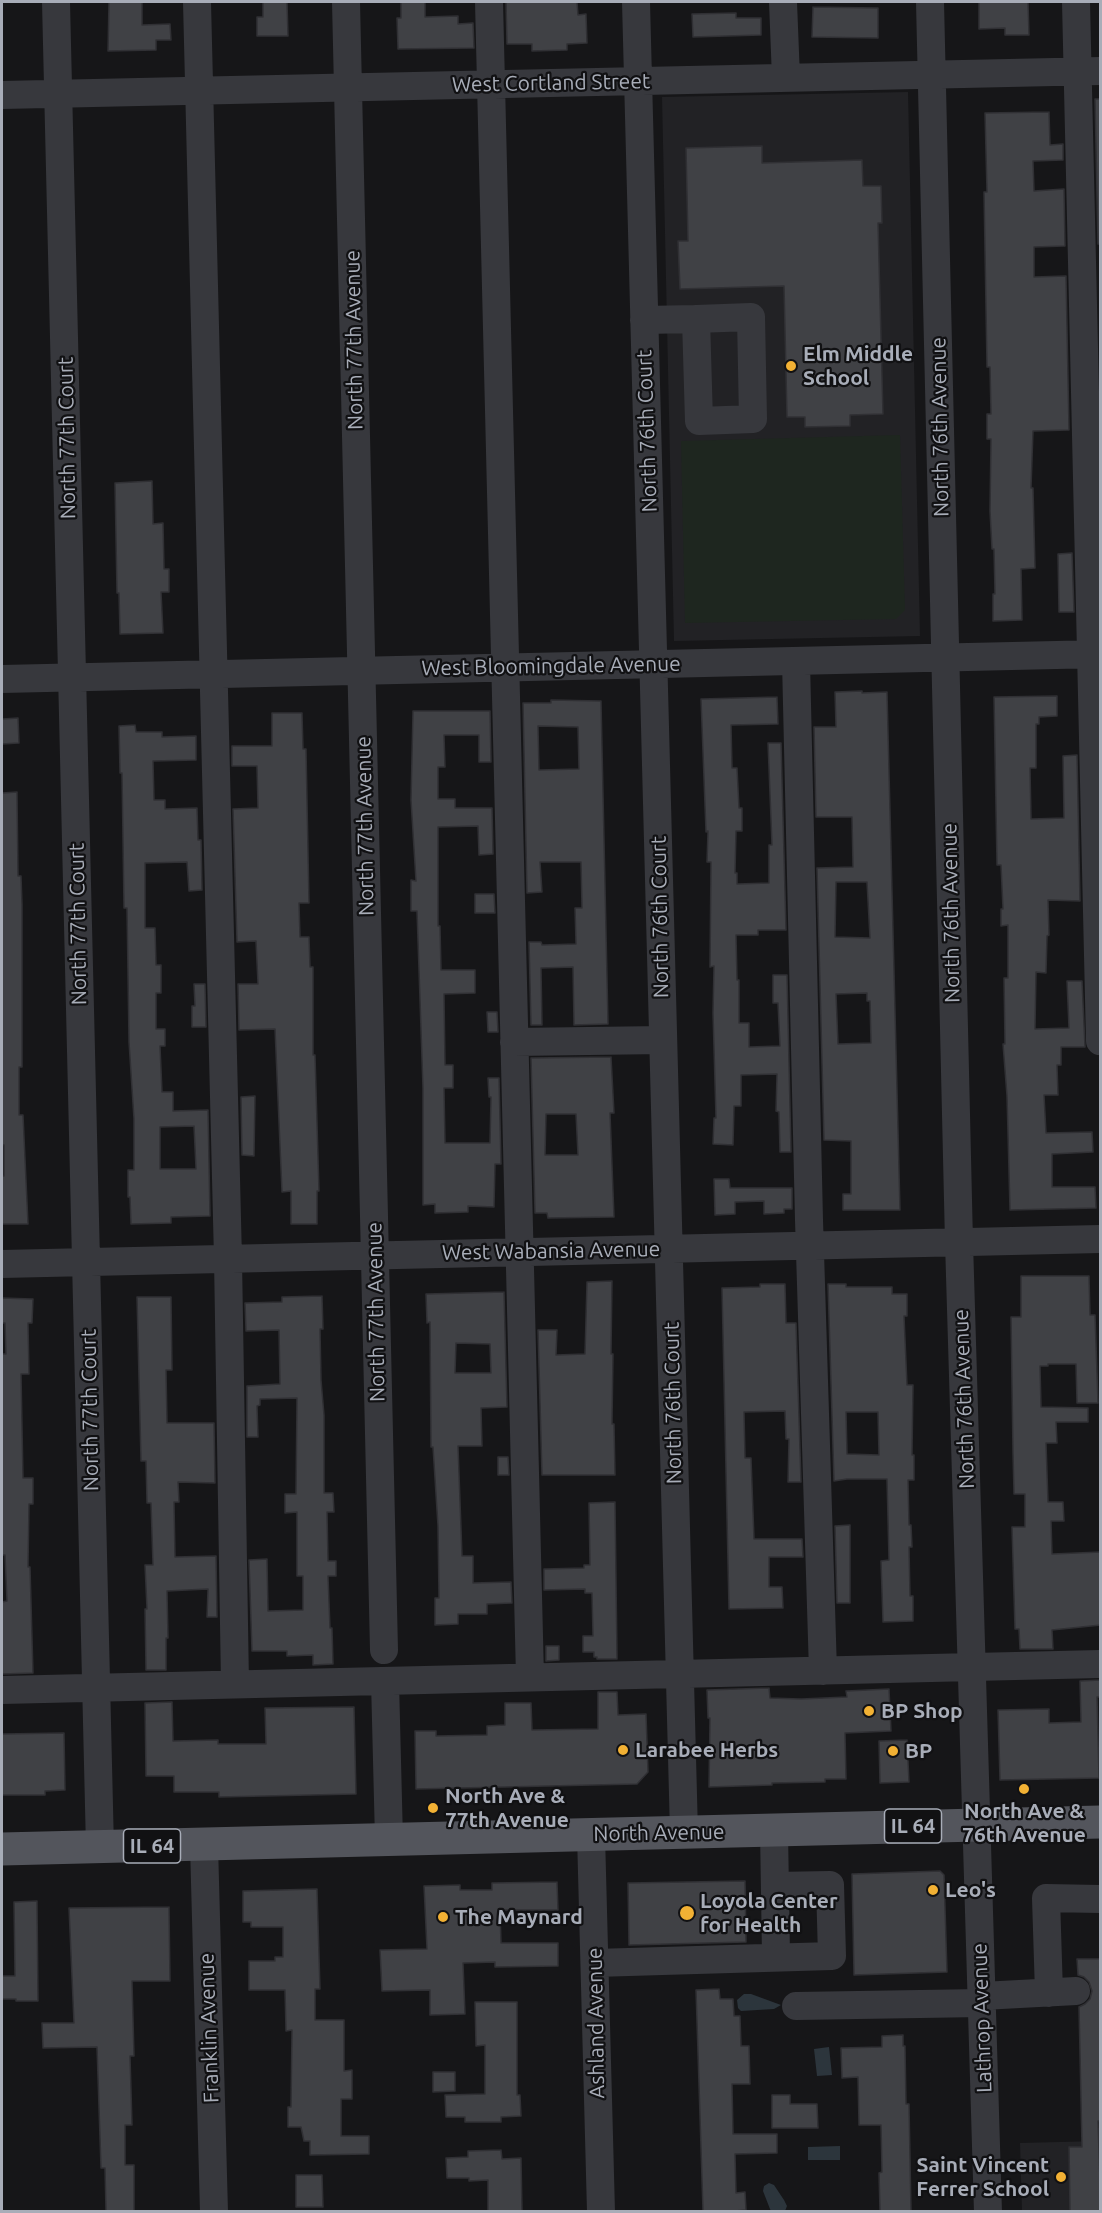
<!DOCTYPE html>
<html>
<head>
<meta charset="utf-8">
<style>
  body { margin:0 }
  #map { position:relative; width:1102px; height:2213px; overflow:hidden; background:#161618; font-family:Ubuntu,sans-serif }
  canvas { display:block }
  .frame { position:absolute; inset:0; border:3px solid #a8adb8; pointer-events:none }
</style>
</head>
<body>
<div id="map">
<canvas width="1102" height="2213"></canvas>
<div class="frame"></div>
</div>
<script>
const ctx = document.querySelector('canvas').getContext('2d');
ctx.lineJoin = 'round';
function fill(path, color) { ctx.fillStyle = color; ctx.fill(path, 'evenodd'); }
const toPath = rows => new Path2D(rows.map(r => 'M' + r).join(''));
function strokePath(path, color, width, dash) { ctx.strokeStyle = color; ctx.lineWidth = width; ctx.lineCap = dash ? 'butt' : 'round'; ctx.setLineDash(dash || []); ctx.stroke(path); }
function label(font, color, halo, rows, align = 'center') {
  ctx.font = font + ' Ubuntu,sans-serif'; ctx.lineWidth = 4.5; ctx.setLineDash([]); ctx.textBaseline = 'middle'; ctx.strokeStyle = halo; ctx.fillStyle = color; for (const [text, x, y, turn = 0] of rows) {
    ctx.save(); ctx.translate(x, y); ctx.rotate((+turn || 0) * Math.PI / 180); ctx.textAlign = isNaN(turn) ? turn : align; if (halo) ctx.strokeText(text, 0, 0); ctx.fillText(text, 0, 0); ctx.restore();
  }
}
fill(toPath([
  [908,92,920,636,674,641,662,97],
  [1100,2141,1100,2211,1022,2211,1020,2143]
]), '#222225');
fill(toPath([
  [900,435,905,610,896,619,685,623,681,441]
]), '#1e261f');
fill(toPath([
  [744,1994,751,1994,781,2005,774,2009,741,2011,738,2008,737,2000],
  [829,2047,832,2075,817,2076,814,2049],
  [840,2146,840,2160,808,2160,808,2147],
  [769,2183,774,2185,784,2200,787,2206,785,2211,771,2211,770,2209,763,2191,764,2186]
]), '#2c353c');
const building = toPath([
  [109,2,142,2,142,25,170,24,171,40,156,40,156,50,108,51,109,2],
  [263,2,287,2,288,36,257,36,257,17,263,17,263,2],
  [401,2,425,2,425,17,458,16,458,24,473,23,474,48,398,49,397,18,401,18,401,2],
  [506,2,577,2,578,15,586,14,587,43,567,44,567,50,532,51,532,44,507,44,506,2],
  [979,2,1028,2,1029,35,1005,35,1005,28,979,29,979,2],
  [813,7,878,8,878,38,812,37,813,7],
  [736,13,736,18,761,18,761,35,693,37,692,14,736,13],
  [1095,99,1101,99,1101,244,1098,244,1095,99],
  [1049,112,1050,145,1063,144,1063,160,1033,161,1034,191,1064,189,1065,246,1034,247,1034,277,1066,276,1069,430,1033,431,1031,488,1033,488,1035,568,1021,569,1022,620,993,621,993,594,995,594,994,549,992,549,990,511,991,439,987,439,987,414,991,414,990,367,987,367,984,192,987,192,985,113,1049,112],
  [762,146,762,163,862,160,863,186,881,186,882,223,878,223,883,414,850,415,850,426,805,427,805,417,787,417,784,286,680,289,678,241,688,241,686,148,762,146],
  [152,481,153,524,163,523,164,569,169,569,169,592,161,592,163,633,120,634,119,593,117,593,115,483,152,481],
  [1072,553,1074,612,1059,612,1058,554,1072,553],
  [862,691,862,693,887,692,900,1210,843,1210,843,1194,851,1194,851,1141,824,1140,817,868,853,867,852,817,816,817,814,727,836,727,835,692,862,691],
  [836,882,867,882,870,938,835,937,836,882],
  [867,993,867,1001,870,1001,871,1043,838,1044,836,994,867,993],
  [1057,696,1057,716,1039,717,1039,724,1036,724,1036,768,1030,768,1031,819,1064,818,1063,756,1077,755,1080,901,1048,900,1049,935,1047,936,1046,973,1036,972,1035,1029,1069,1028,1067,981,1082,981,1085,1047,1061,1047,1061,1065,1057,1065,1058,1095,1044,1095,1046,1133,1092,1132,1093,1152,1052,1154,1052,1187,1095,1187,1096,1208,1010,1210,1007,1096,1003,1044,1005,1044,1004,978,1008,978,1008,925,1001,926,1001,909,1003,909,1001,865,997,865,994,697,1057,696],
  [777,697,778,724,731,725,732,768,737,768,739,808,742,808,742,831,736,831,735,873,737,873,737,884,769,883,769,845,772,845,768,743,781,743,786,930,758,930,758,935,736,935,737,980,739,980,739,1023,749,1023,749,1047,780,1046,778,1003,773,1003,773,975,787,975,791,1152,780,1152,779,1112,776,1111,777,1074,741,1075,741,1106,734,1106,733,1145,713,1144,714,1118,716,1118,713,1013,714,966,710,967,711,862,707,862,708,831,706,832,701,699,777,697],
  [551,700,601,701,608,1024,574,1025,573,967,541,968,542,1025,531,1025,529,942,541,942,542,945,576,944,575,908,582,908,581,862,540,862,542,892,527,893,523,703,551,703,551,700],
  [538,726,578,727,579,769,539,770,538,726],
  [413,711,490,711,491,762,479,762,479,735,444,735,445,767,438,767,438,799,455,799,455,808,492,808,493,854,479,855,478,826,438,827,438,926,440,926,441,970,475,970,475,993,444,994,445,1065,453,1065,453,1088,444,1088,445,1143,490,1143,491,1097,489,1097,488,1078,499,1078,501,1164,495,1164,494,1207,468,1206,468,1212,435,1213,435,1204,423,1205,423,1089,417,911,411,911,411,880,416,881,411,800,413,711],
  [272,713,302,713,303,749,306,749,309,903,299,903,300,937,309,937,310,967,313,967,313,1055,315,1055,319,1191,317,1191,317,1224,291,1224,291,1191,282,1192,275,1029,239,1030,238,984,258,984,256,941,237,942,233,809,258,808,257,766,232,766,232,746,272,746,272,713],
  [18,718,19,743,2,744,2,719,18,718],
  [135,725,136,732,162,732,162,737,196,736,196,760,153,761,154,800,165,800,165,809,197,808,198,840,201,840,202,890,189,891,187,862,145,863,145,928,155,928,156,965,161,965,161,993,156,993,156,1029,165,1029,165,1046,160,1046,162,1092,173,1092,173,1111,208,1110,210,1216,171,1217,171,1223,131,1224,130,1197,128,1197,128,1170,134,1170,134,1119,129,1042,127,908,124,908,122,773,120,773,119,726,135,725],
  [194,1126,196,1169,160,1169,160,1127,194,1126],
  [17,792,18,876,21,876,22,904,22,1067,19,1067,19,1115,23,1115,28,1224,2,1224,2,1176,4,1176,4,1145,2,1145,2,793,17,792],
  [475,894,494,894,495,913,475,913,475,894],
  [194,984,205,984,206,1027,192,1027,192,1006,195,1006,194,984],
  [487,1012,497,1012,498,1032,488,1032,487,1012],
  [611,1057,614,1113,610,1113,614,1217,548,1218,547,1213,535,1213,531,1058,611,1057],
  [546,1114,576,1114,578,1155,545,1155,546,1114],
  [255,1096,254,1156,242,1155,241,1097,255,1096],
  [714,1179,729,1179,730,1188,792,1188,792,1209,784,1209,784,1213,764,1214,764,1201,735,1202,735,1214,715,1215,714,1179],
  [1021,1276,1089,1276,1090,1315,1095,1315,1098,1403,1077,1403,1076,1364,1048,1364,1048,1366,1040,1366,1041,1407,1088,1408,1088,1422,1056,1422,1057,1443,1046,1443,1048,1502,1063,1502,1064,1521,1051,1521,1052,1554,1101,1552,1101,1625,1052,1630,1053,1649,1020,1649,1019,1629,1015,1629,1012,1527,1025,1527,1025,1494,1014,1494,1013,1453,1011,1317,1021,1317,1021,1276],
  [612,1281,611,1354,613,1354,612,1424,614,1424,615,1475,542,1475,538,1330,557,1330,556,1355,585,1354,587,1282,612,1281],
  [760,1284,785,1284,786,1323,796,1323,801,1482,788,1482,789,1439,786,1439,785,1411,744,1412,745,1458,751,1458,754,1539,802,1539,803,1557,769,1557,769,1587,782,1587,783,1608,729,1609,722,1288,760,1287,760,1284],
  [828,1284,846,1284,846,1287,892,1287,892,1294,907,1294,907,1316,904,1316,907,1385,913,1385,912,1455,914,1455,914,1480,908,1480,909,1525,911,1525,912,1547,909,1547,910,1596,913,1596,913,1621,883,1622,881,1561,889,1560,887,1479,847,1479,834,1481,828,1284],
  [846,1412,878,1412,879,1455,847,1454,846,1412],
  [504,1292,507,1407,481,1408,482,1446,458,1446,462,1556,473,1556,473,1583,511,1582,512,1603,487,1604,487,1614,458,1614,458,1624,435,1625,435,1598,439,1598,438,1526,433,1447,431,1447,430,1322,427,1323,426,1294,504,1292],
  [456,1343,490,1344,491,1373,455,1373,456,1343],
  [322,1296,323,1329,320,1329,321,1380,324,1415,324,1493,333,1493,334,1512,327,1512,328,1561,336,1561,336,1576,328,1576,330,1628,332,1628,333,1664,313,1665,313,1655,287,1656,287,1651,252,1651,249,1560,267,1559,268,1611,303,1610,303,1576,297,1576,297,1512,285,1513,285,1494,296,1494,297,1398,260,1399,260,1405,257,1406,258,1437,247,1437,247,1386,280,1384,279,1330,246,1331,245,1303,282,1302,282,1297,322,1296],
  [137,1297,171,1297,172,1370,166,1370,167,1423,214,1423,215,1483,178,1482,179,1502,174,1502,175,1557,216,1556,217,1617,207,1617,208,1589,167,1591,168,1638,166,1638,166,1670,146,1670,145,1609,147,1609,145,1565,153,1565,151,1503,147,1503,146,1461,141,1461,137,1297],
  [2,1298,33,1299,32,1323,28,1323,29,1374,21,1374,23,1478,33,1478,33,1504,29,1504,28,1567,30,1567,33,1673,2,1674,2,1602,7,1601,5,1555,2,1555,2,1354,6,1354,5,1323,2,1323,2,1298],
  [498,1457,508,1457,509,1475,498,1475,498,1457],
  [615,1502,617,1657,617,1659,597,1659,597,1657,594,1657,594,1652,583,1652,583,1636,593,1636,592,1593,585,1593,585,1589,544,1590,544,1569,584,1568,584,1565,590,1565,589,1503,615,1502],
  [850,1525,850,1603,837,1603,835,1526,850,1525],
  [546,1646,559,1646,559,1660,546,1661,546,1646],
  [1100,1680,1101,1697,1097,1697,1099,1778,1000,1780,998,1710,1049,1709,1049,1723,1081,1722,1080,1681,1100,1680],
  [769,1688,770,1698,801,1699,847,1697,846,1691,889,1689,891,1731,845,1733,846,1779,825,1779,825,1782,772,1783,772,1785,709,1787,710,1718,708,1718,707,1690,769,1688],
  [598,1692,617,1692,618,1715,646,1714,648,1772,637,1784,416,1789,415,1731,436,1731,436,1736,487,1735,487,1726,505,1725,505,1703,531,1703,532,1730,598,1729,598,1692],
  [172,1702,173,1741,218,1740,218,1744,266,1744,265,1708,354,1707,356,1794,219,1797,219,1792,174,1792,174,1776,146,1776,145,1703,172,1702],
  [64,1733,65,1790,45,1791,45,1795,2,1795,2,1734,64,1733],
  [907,1740,909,1782,880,1783,879,1741,907,1740],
  [940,1871,944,1875,947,1972,854,1975,852,1874,940,1871],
  [745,1881,746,1942,629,1945,628,1883,745,1881],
  [557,1882,558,1910,500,1910,501,1943,558,1943,558,1966,495,1967,495,1962,463,1963,465,2014,430,2015,430,1990,382,1991,380,1950,427,1949,424,1886,460,1885,460,1890,492,1890,492,1883,557,1882],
  [317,1889,320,1989,315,1989,315,2020,344,2020,344,2071,352,2070,352,2099,341,2099,341,2136,369,2136,369,2154,310,2155,310,2141,304,2141,301,2127,288,2127,288,2107,291,2107,292,2030,286,2031,285,1990,249,1990,249,1961,275,1961,275,1957,283,1957,283,1927,251,1927,251,1922,243,1922,243,1891,317,1889],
  [37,1901,38,2001,16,2001,16,1999,2,1999,2,1976,15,1976,14,1902,37,1901],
  [169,1907,170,1981,132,1981,134,2056,130,2056,132,2125,125,2125,125,2165,134,2165,134,2211,106,2211,105,2168,101,2168,97,2047,43,2048,42,2023,74,2023,69,1908,169,1907],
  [1077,1959,1101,1959,1101,2121,1098,2121,1101,2211,1070,2211,1069,2147,1082,2147,1079,2007,1085,2004,1090,1999,1092,1991,1089,1982,1084,1977,1078,1975,1077,1959],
  [719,1989,720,1999,733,1999,734,2016,740,2016,741,2046,749,2046,750,2084,732,2084,733,2134,777,2134,777,2153,735,2154,736,2193,745,2192,746,2210,735,2211,703,2211,696,1990,719,1989],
  [475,2002,517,2002,517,2095,520,2095,521,2116,501,2117,501,2122,465,2122,465,2117,446,2117,445,2095,485,2094,485,2045,476,2046,475,2002],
  [903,2035,903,2046,905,2046,906,2104,909,2104,911,2211,880,2211,879,2173,882,2172,881,2125,859,2125,858,2077,842,2078,841,2048,882,2047,882,2036,903,2035],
  [433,2072,455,2072,455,2091,433,2092,433,2072],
  [772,2095,790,2095,790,2104,817,2104,818,2128,772,2128,772,2095],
  [501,2150,502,2159,521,2158,522,2211,488,2211,488,2180,469,2181,469,2178,447,2178,446,2158,468,2157,468,2151,501,2150],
  [296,2175,322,2175,323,2207,296,2207,296,2175]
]);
fill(building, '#404145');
strokePath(building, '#303034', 1.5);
strokePath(toPath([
  [56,2,100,1847],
  [197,2,228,1259,235,1684],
  [346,2,384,1650],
  [489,2,530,1677],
  [636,2,684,1832],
  [783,2,786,78],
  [930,2,959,1242,988,2212],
  [1076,2,1100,1041],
  [2,95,1100,71],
  [644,320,696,319,751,317,753,419,699,421,696,319],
  [796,661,809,1220,823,1671],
  [2,679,1100,654],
  [514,1042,663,1040],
  [2,1264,1100,1239],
  [385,1681,389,1840],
  [2,1690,1100,1664],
  [774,1830,776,1956],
  [591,1835,601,2212],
  [204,1845,214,2212],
  [595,1963,832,1956,830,1885,775,1886],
  [1049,1993,1046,1898,1100,1899],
  [982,1996,1076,1991],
  [796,2006,982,2003]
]), '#37383d', 28);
strokePath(toPath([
  [2,1849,1100,1822]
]), '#53555c', 33);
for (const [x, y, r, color] of [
  [791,366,6,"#f2b134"],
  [869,1711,6,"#f2b134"],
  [623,1750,6,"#f2b134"],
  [893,1751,6,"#f2b134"],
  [1024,1789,6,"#f2b134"],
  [433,1808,6,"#f2b134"],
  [933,1890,6,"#f2b134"],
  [687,1913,8,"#f2b134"],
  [443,1917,6,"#f2b134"],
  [1061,2177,6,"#f2b134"]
]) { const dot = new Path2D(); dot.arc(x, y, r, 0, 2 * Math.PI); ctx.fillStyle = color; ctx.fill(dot); strokePath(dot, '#111113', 2); }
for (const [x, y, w] of [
  [913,1826,57],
  [152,1846,57]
]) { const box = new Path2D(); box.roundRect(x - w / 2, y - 17, w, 34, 4.5); ctx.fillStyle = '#111113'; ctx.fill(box); strokePath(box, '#a8adb8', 1.5); }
label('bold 20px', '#a8adb8', null, [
  ["IL 64",913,1826],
  ["IL 64",152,1846]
]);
label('21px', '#a8adb8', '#111113', [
  ["West Cortland Street",551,83,-1],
  ["North 77th Avenue",354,340,-91],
  ["North 76th Avenue",940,427,-91],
  ["North 76th Court",647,431,-92],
  ["North 77th Court",67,438,-91],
  ["West Bloomingdale Avenue",551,666,-1],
  ["North 77th Avenue",365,826,-91],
  ["North 76th Avenue",951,913,-91],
  ["North 76th Court",660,917,-91],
  ["North 77th Court",78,924,-91],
  ["West Wabansia Avenue",551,1251,-1],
  ["North 77th Avenue",376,1312,-91],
  ["North 76th Avenue",964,1399,-92],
  ["North 76th Court",673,1403,-91],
  ["North 77th Court",90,1410,-91],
  ["North Avenue",659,1833,-1],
  ["Lathrop Avenue",982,2018,-92],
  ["Ashland Avenue",596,2023,-91],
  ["Franklin Avenue",209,2028,-92]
]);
label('bold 21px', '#a8adb8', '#111113', [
  ["Elm Middle",803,354],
  ["School",803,378],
  ["BP Shop",881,1711],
  ["Larabee Herbs",635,1750],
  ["BP",905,1751],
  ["North Ave &",445,1796],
  ["77th Avenue",445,1820],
  ["North Ave &",1024,1811,"center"],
  ["76th Avenue",1024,1835,"center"],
  ["Leo's",945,1890],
  ["Loyola Center",700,1901],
  ["for Health",700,1925],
  ["The Maynard",455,1917],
  ["Saint Vincent",1049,2165,"right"],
  ["Ferrer School",1049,2189,"right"]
], 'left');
</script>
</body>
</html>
